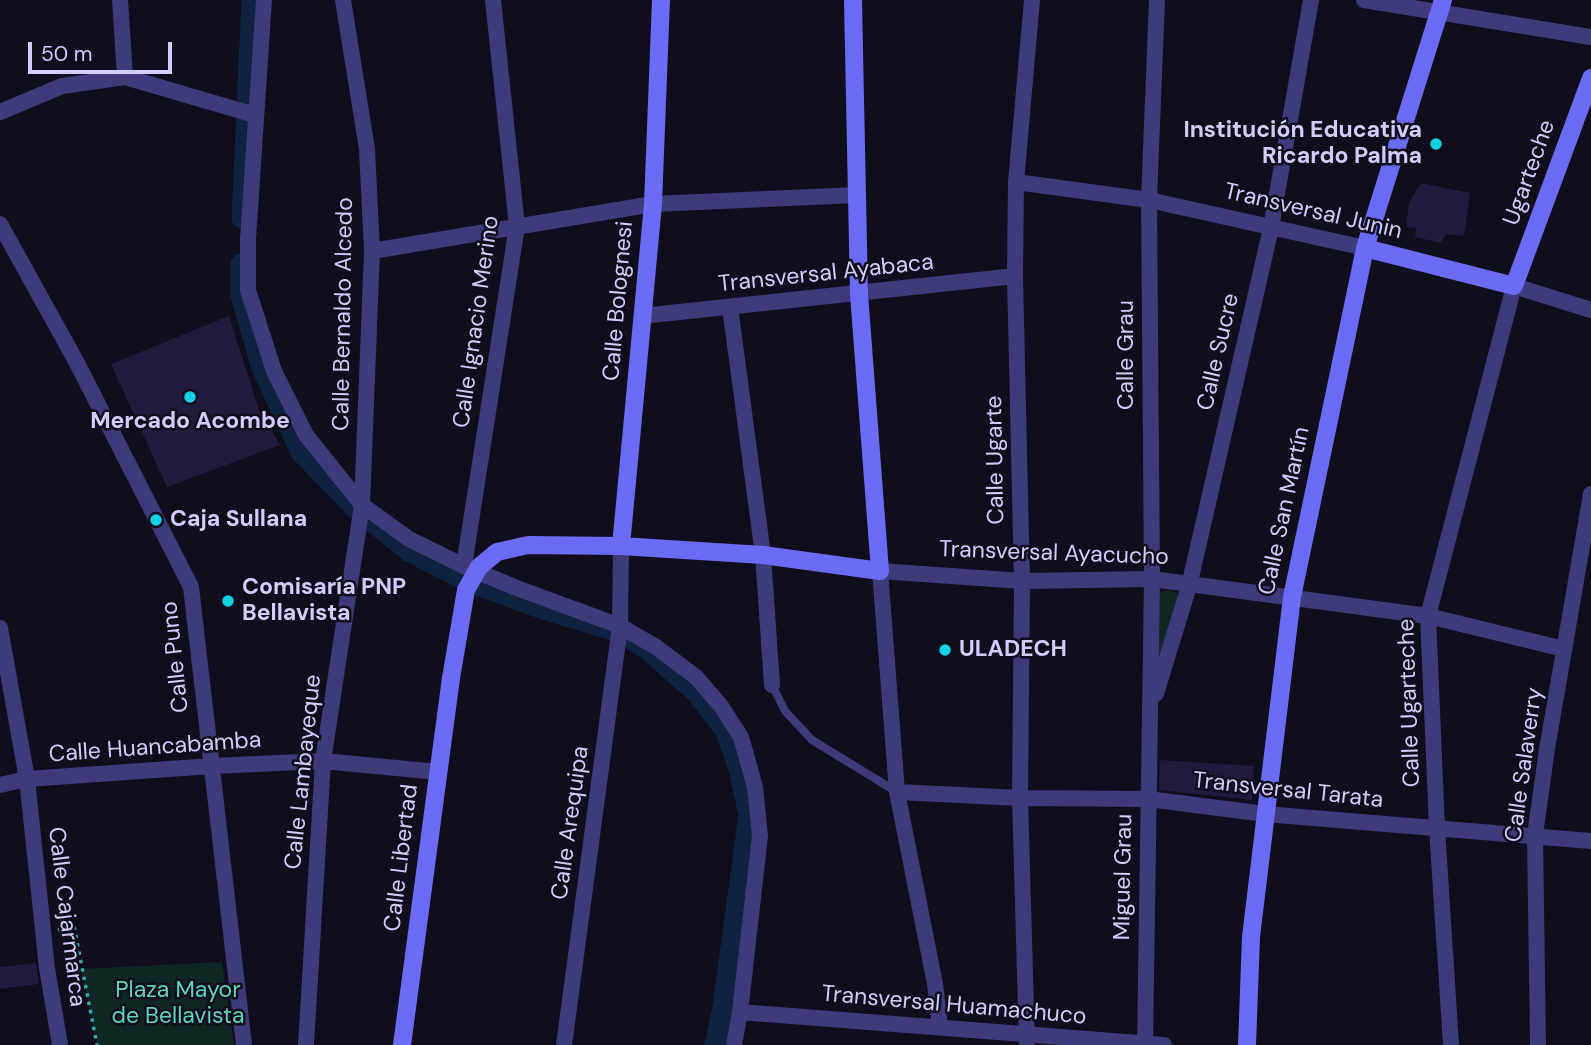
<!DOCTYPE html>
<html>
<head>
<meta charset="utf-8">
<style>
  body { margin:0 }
  #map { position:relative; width:1591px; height:1045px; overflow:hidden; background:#100d1d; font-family:"DM Sans",sans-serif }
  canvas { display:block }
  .scale { position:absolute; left:28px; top:42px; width:144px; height:32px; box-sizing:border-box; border:4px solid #d2cdfc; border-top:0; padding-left:9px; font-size:21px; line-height:24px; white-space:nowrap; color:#d2cdfc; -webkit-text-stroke:5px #100d1d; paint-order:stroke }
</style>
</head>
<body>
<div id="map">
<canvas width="1591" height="1045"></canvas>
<div class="scale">50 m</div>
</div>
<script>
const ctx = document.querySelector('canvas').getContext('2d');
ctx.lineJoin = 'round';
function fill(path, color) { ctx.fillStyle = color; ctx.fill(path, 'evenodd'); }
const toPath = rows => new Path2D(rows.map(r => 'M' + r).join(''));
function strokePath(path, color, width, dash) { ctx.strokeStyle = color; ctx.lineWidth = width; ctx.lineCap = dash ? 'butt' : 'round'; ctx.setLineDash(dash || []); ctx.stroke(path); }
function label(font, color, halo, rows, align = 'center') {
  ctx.font = font + ' "DM Sans",sans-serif'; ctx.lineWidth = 5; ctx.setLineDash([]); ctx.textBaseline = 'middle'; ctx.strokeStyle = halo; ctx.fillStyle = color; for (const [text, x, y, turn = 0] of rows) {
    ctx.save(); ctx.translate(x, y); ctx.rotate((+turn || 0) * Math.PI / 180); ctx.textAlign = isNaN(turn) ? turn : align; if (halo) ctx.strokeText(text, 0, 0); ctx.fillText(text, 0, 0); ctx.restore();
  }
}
fill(toPath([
  [1168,590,1177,593,1177,601,1159,666,1158,593],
  [222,962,234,1045,97,1045,81,969]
]), '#112726');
strokePath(toPath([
  [242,218,252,0],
  [241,264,241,295,262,368,301,452,355,508,410,552,469,582,540,608,619,632,647,649,696,692,726,731,739,769,749,815,723,1007,715,1045]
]), '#0f2240', 21);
fill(toPath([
  [1421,183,1470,193,1464,236,1446,234,1441,243,1415,237,1416,228,1406,227,1409,202],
  [229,316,259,410,280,445,167,487,111,364],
  [1160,760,1254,766,1252,800,1159,790],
  [36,963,39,984,0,989,0,967]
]), '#211b3d');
strokePath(toPath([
  [58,930,74,926,97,1045]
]), '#35a89f', 3.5, [3.5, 5]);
strokePath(toPath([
  [772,685,785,711,812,740,897,792]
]), '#3d3b79', 8);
strokePath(toPath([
  [120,0,125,77],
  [264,0,248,239,248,290,274,371,306,435,362,505,409,539,464,566,514,587,620,626,656,647,696,677,721,706,741,737,755,787,760,836,740,1012,734,1045],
  [1364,0,1591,37],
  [0,112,62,86,125,77,255,115],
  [1016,182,1149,200,1365,248],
  [0,224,77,363,191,587,244,1045],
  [372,251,653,204,856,195],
  [730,307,763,555,772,685],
  [642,316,1015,276],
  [464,566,517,226,493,0],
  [0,628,27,779,47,968,60,1045],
  [1156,694,1189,586,1271,228,1311,0],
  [0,785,27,779,212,766,323,761,438,772],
  [897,792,1020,798,1148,799,1265,814,1591,841],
  [740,1012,1164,1045],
  [940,1026,935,984,897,792,880,571,1022,581,1152,579,1428,616,1564,649],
  [306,1045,323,761,362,505,372,251,367,149,343,0],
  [564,1045,620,626,621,546],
  [1027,1045,1020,798,1022,581,1015,276,1016,182,1032,0],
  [1145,1045,1152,579,1149,200,1157,0],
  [1451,1045,1437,828,1428,616,1514,286,1591,310],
  [1538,1045,1535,835,1547,749,1591,494]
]), '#3d3b79', 16);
strokePath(toPath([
  [661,0,653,204,621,546,763,555,880,571,859,294,853,0],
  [1365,248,1514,286,1591,78],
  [402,1045,451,678],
  [1247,1045,1251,937,1292,597,1365,248,1443,0]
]), '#6c6bf5', 18);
strokePath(toPath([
  [451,678,466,590,479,567,497,552,528,545,621,546]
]), '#6c6bf5', 18);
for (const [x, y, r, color] of [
  [1436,144,7,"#0fd3e5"],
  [190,397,7,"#0fd3e5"],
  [156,520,7,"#0fd3e5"],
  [228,601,7,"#0fd3e5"],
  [945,650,7,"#0fd3e5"]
]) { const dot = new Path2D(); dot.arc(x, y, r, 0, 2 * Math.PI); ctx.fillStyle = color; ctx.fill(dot); strokePath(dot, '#100d1d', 2.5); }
label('bold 23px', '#d2cdfc', '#100d1d', [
  ["Institución Educativa",1422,131,"right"],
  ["Ricardo Palma",1422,157,"right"],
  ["Mercado Acombe",190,422,"center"],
  ["Caja Sullana",170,520],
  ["Comisaría PNP",242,588],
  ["Bellavista",242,614],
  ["ULADECH",959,650]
], 'left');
label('23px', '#d2cdfc', '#100d1d', [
  ["Ugarteche",1530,173,-70],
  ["Transversal Junin",1313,212,13],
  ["Transversal Ayabaca",826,274,-6],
  ["Calle Bolognesi",619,301,-85],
  ["Calle Bernaldo Alcedo",344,314,-89],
  ["Calle Ignacio Merino",477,322,-82],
  ["Calle Sucre",1219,352,-77],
  ["Calle Grau",1127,355,-90],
  ["Calle Ugarte",996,460,-91],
  ["Calle San Martín",1285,511,-78],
  ["Transversal Ayacucho",1054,554,2],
  ["Calle Puno",176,657,-96],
  ["Calle Ugarteche",1410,703,-92],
  ["Calle Huancabamba",155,748,-4],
  ["Calle Salaverry",1525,765,-82],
  ["Calle Lambayeque",304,772,-84],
  ["Transversal Tarata",1288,791,6],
  ["Calle Arequipa",571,823,-82],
  ["Calle Libertad",402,858,-83],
  ["Miguel Grau",1124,877,-89],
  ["Calle Cajarmarca",66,917,83],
  ["Transversal Huamachuco",954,1006,5]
]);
label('23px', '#5fd6b7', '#100d1d', [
  ["Plaza Mayor",178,991],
  ["de Bellavista",178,1017]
]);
</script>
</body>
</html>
